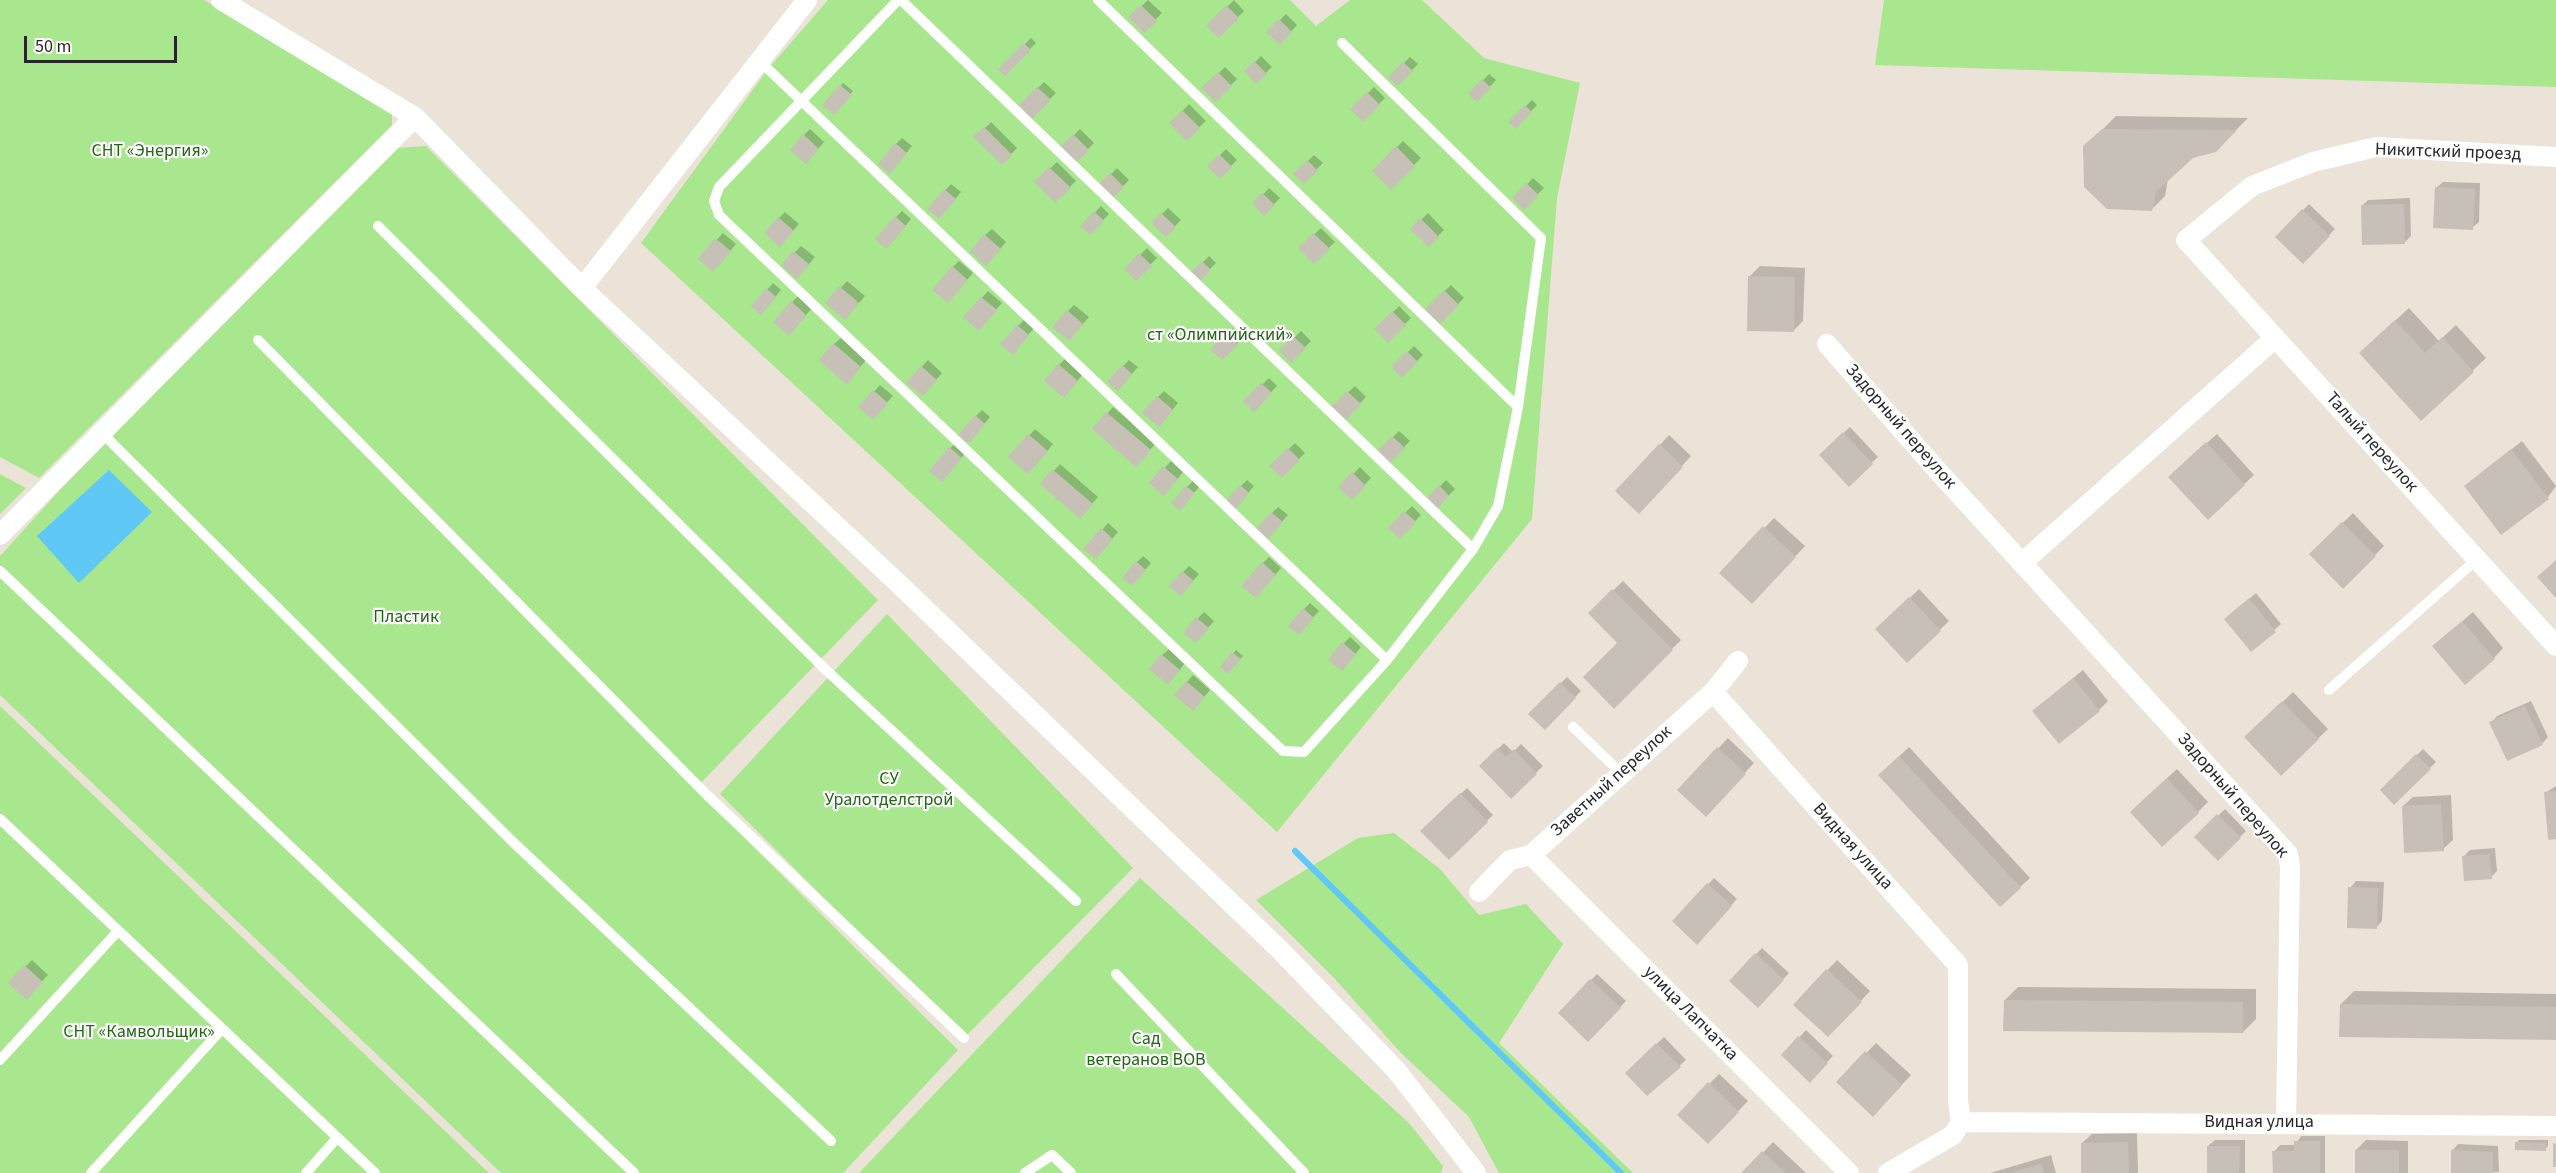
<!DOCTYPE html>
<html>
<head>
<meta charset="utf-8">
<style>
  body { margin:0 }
  #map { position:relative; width:2556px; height:1173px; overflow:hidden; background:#ebe3d7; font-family:"Source Sans 3",sans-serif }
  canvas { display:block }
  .scale { position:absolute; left:24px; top:36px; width:153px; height:27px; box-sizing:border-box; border:3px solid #272727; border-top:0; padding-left:8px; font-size:18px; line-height:21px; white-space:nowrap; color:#272727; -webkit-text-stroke:4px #fff; paint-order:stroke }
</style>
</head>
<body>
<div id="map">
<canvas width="2556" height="1173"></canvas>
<div class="scale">50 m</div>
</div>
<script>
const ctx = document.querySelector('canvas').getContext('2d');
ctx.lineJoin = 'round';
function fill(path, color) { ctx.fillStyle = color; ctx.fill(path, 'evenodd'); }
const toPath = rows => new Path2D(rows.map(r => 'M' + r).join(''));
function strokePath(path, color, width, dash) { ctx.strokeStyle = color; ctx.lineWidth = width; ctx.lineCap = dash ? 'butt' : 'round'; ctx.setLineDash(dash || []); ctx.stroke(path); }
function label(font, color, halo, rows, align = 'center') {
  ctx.font = font + ' "Source Sans 3",sans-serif'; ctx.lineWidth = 4.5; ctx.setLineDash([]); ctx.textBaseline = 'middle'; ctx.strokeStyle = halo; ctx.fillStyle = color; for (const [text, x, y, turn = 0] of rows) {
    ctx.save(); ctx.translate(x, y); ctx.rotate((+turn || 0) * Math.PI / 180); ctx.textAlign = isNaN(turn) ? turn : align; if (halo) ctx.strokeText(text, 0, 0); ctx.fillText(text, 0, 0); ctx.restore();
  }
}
fill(toPath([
  [0,0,204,0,392,107,392,125,39,478,0,457],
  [828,0,1290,0,1316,26,1350,0,1422,0,1484,58,1580,83,1557,198,1532,519,1277,832,641,243,768,69],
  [1884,0,2556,0,2556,87,1875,65],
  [426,146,878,600,695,789,958,1050,843,1173,501,1173,0,695,0,556,59,491,395,148],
  [0,474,26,488,0,514],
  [887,614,1133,868,964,1038,720,794],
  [0,706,489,1173,0,1173],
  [1394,833,1440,869,1479,915,1526,904,1563,944,1499,1043,1633,1173,1499,1173,1469,1117,1399,1051,1335,979,1256,900,1358,838],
  [1140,878,1409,1123,1443,1166,1441,1173,859,1173]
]), '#a8e78e');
fill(toPath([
  [109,470,152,512,79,583,37,536]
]), '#60c8f7');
fill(toPath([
  [1148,0,1162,13,1144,31,1130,17],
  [1234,0,1244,11,1219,36,1208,26],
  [1286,14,1297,25,1280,43,1268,32],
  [1031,38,1036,43,1005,74,1000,69],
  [1261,56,1272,67,1256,82,1246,71],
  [1410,57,1418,64,1398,84,1390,77],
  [1225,67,1237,79,1216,100,1204,88],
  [1489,74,1496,80,1477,100,1470,94],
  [1044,82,1056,93,1031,118,1019,107],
  [843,83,853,91,834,113,824,105],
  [1374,87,1385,98,1363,120,1352,109],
  [1532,100,1537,105,1516,127,1510,122],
  [1189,104,1206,121,1187,139,1171,123],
  [2116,116,2248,118,2215,151,2192,157,2168,179,2165,196,2152,209,2085,147],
  [991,122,1017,148,1002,163,976,137],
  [810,129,824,142,812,156,804,135],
  [1080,129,1094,143,1077,160,1063,146],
  [902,138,912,146,896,166,896,144],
  [1403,141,1421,158,1391,188,1374,171],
  [1226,149,1237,160,1220,177,1209,166],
  [1314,155,1323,163,1304,182,1295,174],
  [1057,162,1076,181,1055,201,1036,182],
  [1117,168,1129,180,1113,196,1101,184],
  [1533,178,1544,188,1524,208,1514,198],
  [2443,182,2480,183,2479,222,2472,228,2436,188],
  [951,184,961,192,945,211,929,209],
  [1269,188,1280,198,1264,214,1255,203],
  [2410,198,2411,236,2405,242,2362,206,2368,200],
  [2309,204,2335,229,2303,262,2277,237],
  [1101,206,1109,214,1090,233,1082,226],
  [1168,208,1181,220,1166,235,1153,223],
  [902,211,911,219,893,241,896,217],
  [785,212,799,224,786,239,779,218],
  [1428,213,1444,230,1429,245,1412,229],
  [1321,228,1335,242,1314,262,1300,248],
  [992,229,1006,242,992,258,985,235],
  [723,233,736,244,719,264,700,258],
  [801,246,815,257,803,271,783,265],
  [1147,248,1157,258,1136,279,1126,269],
  [1209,256,1216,263,1199,280,1192,273],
  [959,261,973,273,954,295,953,267],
  [1760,266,1805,268,1803,321,1793,331,1750,276],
  [847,281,865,296,851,312,827,303],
  [773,283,781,290,767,307,753,306],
  [1451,285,1464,298,1440,322,1427,309],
  [988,291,1002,303,985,322,965,317],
  [798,296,812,308,795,328,792,302],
  [1074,305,1089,317,1075,333,1068,311],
  [1399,306,1411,318,1388,341,1376,329],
  [2409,308,2439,341,2456,325,2486,358,2421,419,2374,340],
  [1024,320,1034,328,1019,346,1018,326],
  [1233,328,1243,338,1222,358,1212,348],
  [1301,331,1311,341,1291,361,1281,351],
  [841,338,866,360,853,376,834,344],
  [1414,346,1423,355,1402,376,1393,367],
  [1065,359,1083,374,1070,390,1059,365],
  [928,360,942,373,929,388,908,382],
  [1129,360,1138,367,1124,383,1123,366],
  [1269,378,1277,386,1254,410,1245,401],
  [880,385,893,396,879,411,860,407],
  [1355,386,1366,397,1345,419,1333,407],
  [1164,391,1178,403,1165,419,1158,397],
  [1113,407,1156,443,1142,459,1094,429],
  [982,410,990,417,975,435,976,416],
  [1850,427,1878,457,1849,484,1821,455],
  [1035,429,1053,444,1035,466,1011,457],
  [1399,431,1410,441,1388,463,1377,453],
  [2217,434,2254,475,2208,518,2180,467],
  [1669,435,1691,456,1649,502,1660,445],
  [2522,441,2556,486,2548,497,2466,486],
  [956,442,967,451,948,474,931,471],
  [1295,443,1305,453,1282,476,1272,466],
  [1171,461,1183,472,1170,488,1151,483],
  [1060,464,1098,497,1086,511,1042,484],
  [1360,467,1371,478,1352,498,1340,487],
  [1247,480,1254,486,1241,502,1241,486],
  [1446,480,1455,489,1437,507,1428,499],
  [1193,481,1200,486,1186,502,1187,487],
  [1412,506,1421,515,1400,537,1390,528],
  [1278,507,1288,515,1274,531,1272,513],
  [2353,513,2384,546,2343,587,2311,554],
  [1774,518,1805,546,1762,592,1721,573],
  [1108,523,1118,532,1102,551,1086,549],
  [1143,556,1151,563,1138,578,1137,562],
  [1269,557,1281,568,1262,590,1263,563],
  [1189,566,1199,574,1187,588,1183,572],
  [1623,581,1681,640,1614,706,1619,643,1590,613],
  [1919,589,1949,621,1907,661,1878,629],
  [2256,593,2281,624,2251,650,2232,613],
  [1310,603,1319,611,1305,626,1304,609],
  [1204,612,1214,621,1202,635,1185,632],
  [2473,612,2503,648,2494,658,2444,637],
  [1350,637,1361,647,1348,663,1343,644],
  [1169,649,1185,663,1174,677,1162,655],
  [1236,650,1243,656,1228,672,1222,667],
  [2083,670,2108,701,2099,710,2044,702],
  [1193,675,1210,690,1199,703,1176,695],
  [1567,677,1581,691,1545,728,1530,714],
  [2293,692,2328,729,2281,774,2246,737],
  [2531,701,2548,737,2542,744,2491,723,2497,716],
  [1728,738,1754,763,1715,805,1679,790],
  [1504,743,1513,752,1521,744,1543,766,1511,797,1481,766],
  [1909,747,2030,878,2020,887,1890,765],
  [2423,749,2436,762,2394,803,2382,790],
  [2177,769,2208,802,2198,812,2141,802],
  [2556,786,2556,838,2545,793],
  [1467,788,1493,815,1449,858,1422,831],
  [2451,795,2453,840,2443,849,2403,806,2413,797],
  [2225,809,2246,831,2218,859,2197,837],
  [2495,848,2497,871,2491,877,2463,857,2470,850],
  [1714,878,1737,899,1697,942,1674,921],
  [2356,881,2384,882,2382,921,2376,928,2350,888],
  [1762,948,1789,973,1758,1006,1731,981],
  [32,960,48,975,27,998,10,983],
  [1837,960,1870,991,1838,1026,1795,1004],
  [1597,974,1626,1001,1588,1040,1560,1013],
  [2018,987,2256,989,2256,1019,2243,1032,2005,1000],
  [2354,991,2556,994,2556,1039,2341,1004],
  [1806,1030,1833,1056,1810,1080,1783,1055],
  [1664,1037,1686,1060,1647,1094,1627,1073],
  [1876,1043,1911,1075,1883,1105,1839,1082],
  [1719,1074,1748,1101,1708,1142,1679,1115],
  [2137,1133,2138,1173,2083,1173,2082,1143,2092,1134],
  [2301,1136,2325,1136,2325,1173,2274,1173,2274,1152,2280,1145,2295,1145],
  [2215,1140,2245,1140,2245,1173,2208,1173,2208,1146],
  [2366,1140,2408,1141,2408,1173,2356,1173,2356,1150],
  [2519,1140,2548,1140,2548,1146,2545,1149,2517,1143],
  [1773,1142,1806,1173,1744,1173],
  [2458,1144,2498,1146,2499,1172,2453,1173,2452,1151],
  [2051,1155,2056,1173,1990,1173]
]), '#0003');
strokePath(toPath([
  [1295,851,1621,1173]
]), '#60c8f7', 6);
fill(toPath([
  [1141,5,1157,21,1144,33,1128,17],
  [1226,5,1239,18,1219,38,1206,26],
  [1279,19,1292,32,1280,45,1266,32],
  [1024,43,1031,50,1005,76,998,69],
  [1254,61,1267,74,1256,84,1244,71],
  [1403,62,1413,71,1398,86,1388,77],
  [1218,72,1232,86,1216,102,1201,88],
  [1482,79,1491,88,1477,102,1468,94],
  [840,85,852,95,834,115,822,105],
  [1037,87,1051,100,1031,120,1017,107],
  [1367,92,1380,105,1363,122,1350,109],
  [1525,105,1532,112,1516,129,1508,122],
  [1182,110,1200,128,1187,141,1169,123],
  [984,127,1012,155,1002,165,973,137],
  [2102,129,2237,130,2216,152,2193,158,2156,192,2152,211,2107,209,2084,187,2083,146],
  [803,134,819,149,806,164,790,150],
  [1073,134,1089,150,1077,162,1061,146],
  [895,143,907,153,890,174,878,164],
  [1396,146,1415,166,1391,190,1372,171],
  [1219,154,1232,167,1220,179,1207,166],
  [1307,160,1318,171,1304,184,1293,174],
  [1049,167,1071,188,1055,203,1034,182],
  [1110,173,1124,187,1113,198,1099,184],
  [1526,183,1539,195,1524,210,1512,198],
  [2435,187,2475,189,2473,230,2433,228],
  [944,189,956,199,939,219,927,209],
  [1262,193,1275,205,1264,216,1252,203],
  [2404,204,2405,244,2362,245,2361,205],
  [2302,209,2330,236,2303,264,2275,237],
  [1094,211,1104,221,1090,235,1080,226],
  [1161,213,1176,227,1166,237,1151,223],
  [895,216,906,226,886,249,875,239],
  [778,217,794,231,780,247,764,233],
  [1420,218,1439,237,1429,247,1410,229],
  [1313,233,1330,249,1314,264,1298,248],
  [984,234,1001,249,986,266,970,252],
  [715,238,731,251,713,272,698,259],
  [793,251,809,264,797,279,781,265],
  [1139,253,1152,266,1136,281,1124,269],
  [1202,261,1211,270,1199,282,1190,273],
  [952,266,968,280,948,303,932,290],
  [1748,276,1795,277,1794,332,1747,331],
  [839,286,859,303,845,320,825,303],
  [766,288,776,297,761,315,751,306],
  [1444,290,1459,305,1440,324,1425,309],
  [981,297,997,310,979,331,963,317],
  [791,301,806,315,789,336,773,322],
  [1067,310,1083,324,1069,341,1052,327],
  [1392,311,1406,325,1388,343,1374,329],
  [2395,320,2425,353,2442,337,2474,372,2421,421,2359,353],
  [1017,325,1029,335,1013,355,1000,344],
  [1226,333,1238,345,1222,360,1210,349],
  [1293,336,1306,348,1291,363,1279,351],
  [833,343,861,367,847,385,819,360],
  [1407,351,1418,362,1402,378,1391,367],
  [1058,364,1078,381,1064,398,1044,381],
  [1122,365,1132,374,1118,391,1107,382],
  [921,366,937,380,923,396,906,383],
  [1261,383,1272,393,1254,412,1243,401],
  [873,390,888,403,873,420,858,407],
  [1347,391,1361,404,1345,421,1331,407],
  [1157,396,1173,410,1159,427,1142,413],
  [1106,412,1151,450,1136,467,1092,429],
  [975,415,985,424,969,443,958,435],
  [1843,432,1873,464,1849,487,1819,455],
  [1028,434,1048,451,1028,474,1008,457],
  [1392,436,1405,448,1388,465,1375,453],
  [2206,442,2245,485,2208,520,2168,477],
  [1659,444,1683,467,1639,514,1615,491],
  [949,447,962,458,942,482,929,471],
  [1288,448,1300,460,1282,478,1269,466],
  [2511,449,2549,499,2501,535,2464,486],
  [1163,466,1178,479,1164,496,1149,483],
  [1052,469,1093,504,1080,519,1040,484],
  [1352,472,1366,486,1352,500,1338,487],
  [1240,485,1249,493,1235,510,1225,502],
  [1439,485,1449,496,1437,509,1426,499],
  [1186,486,1195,493,1180,511,1171,503],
  [1404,511,1416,522,1400,539,1388,528],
  [1271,512,1283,522,1268,539,1256,529],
  [2342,522,2376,556,2343,589,2309,554],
  [1763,526,1796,557,1752,604,1719,573],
  [1101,528,1113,539,1096,559,1083,549],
  [2556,560,2556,598,2537,577],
  [1136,561,1146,570,1132,586,1122,578],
  [1262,562,1276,575,1256,598,1241,586],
  [1182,571,1194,581,1181,596,1169,586],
  [1612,589,1673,650,1614,709,1583,677,1617,643,1588,613],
  [1909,597,1941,631,1907,663,1875,629],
  [2249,598,2276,632,2251,652,2224,619],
  [1303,608,1314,618,1299,635,1288,626],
  [1196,617,1209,628,1196,643,1183,633],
  [2462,621,2495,659,2465,685,2432,646],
  [1342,642,1356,654,1342,671,1328,660],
  [1232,652,1241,659,1228,674,1220,667],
  [1161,654,1180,670,1168,685,1149,669],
  [2073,678,2100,711,2059,744,2032,711],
  [1186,681,1205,697,1193,711,1174,695],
  [1560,682,1576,698,1545,730,1528,714],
  [2282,701,2319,739,2281,776,2244,737],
  [2525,706,2543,745,2507,761,2489,722],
  [1717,747,1746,774,1706,817,1677,790],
  [1497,748,1506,757,1514,749,1537,774,1511,799,1479,766],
  [2416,754,2431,769,2394,805,2380,790],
  [1899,756,2021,888,2000,907,1878,775],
  [2167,778,2199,813,2162,847,2130,812],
  [2556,791,2556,839,2548,840,2544,792],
  [1460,793,1488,822,1449,860,1420,831],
  [2441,804,2444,851,2404,853,2402,806],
  [2217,814,2241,838,2218,861,2194,837],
  [2489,854,2492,879,2464,881,2462,856],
  [1707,883,1732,906,1697,945,1672,921],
  [2348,887,2378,888,2377,929,2347,928],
  [1755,953,1784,980,1758,1008,1729,981],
  [24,965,43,982,27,1000,8,983],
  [1826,969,1862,1002,1828,1037,1793,1005],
  [1590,979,1621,1008,1588,1042,1558,1013],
  [2004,1000,2243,1002,2243,1033,2003,1031],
  [2340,1004,2556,1007,2556,1040,2339,1037],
  [1798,1036,1828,1063,1810,1083,1781,1055],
  [1656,1043,1681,1067,1647,1096,1625,1073],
  [1865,1051,1902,1085,1873,1117,1836,1082],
  [1708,1082,1739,1112,1708,1144,1677,1115],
  [2294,1141,2320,1141,2320,1173,2273,1173,2272,1151,2294,1151],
  [2128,1142,2129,1173,2081,1173,2081,1143],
  [2515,1142,2546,1143,2546,1151,2515,1150],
  [2553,1143,2556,1144,2556,1167,2553,1167],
  [2207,1146,2240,1146,2239,1173,2207,1173],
  [2355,1150,2399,1150,2399,1173,2355,1173],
  [2451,1150,2493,1152,2493,1173,2451,1173],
  [1762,1151,1786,1173,1741,1173],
  [2041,1164,2044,1173,2013,1173,2013,1172]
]), '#c6c0b7');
strokePath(toPath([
  [898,0,719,187,714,201,719,215,1283,751,1304,752,1387,660,1473,549,1498,506,1518,407,1098,0],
  [901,0,1473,549],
  [1342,43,1541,238,1518,407],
  [768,69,1387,660],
  [378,226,825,669,1076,901],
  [258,340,706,794,964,1038],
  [102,433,513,842,831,1141],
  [0,571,634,1173],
  [2329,690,2477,559],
  [1573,727,1622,774],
  [0,819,375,1173],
  [1116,974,1304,1173],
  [0,1060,118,931],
  [91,1173,222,1029],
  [306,1173,337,1138],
  [1025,1173,1052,1155,1071,1173]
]), '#fff', 10);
strokePath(toPath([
  [221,0,415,117,582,288,900,585,1279,949,1396,1070,1476,1173],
  [2556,157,2376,147,2313,162,2252,186,2186,240,2556,646],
  [582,288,807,0],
  [1827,344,1936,469,2288,854,2290,867,2286,1123],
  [0,535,415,117],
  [2023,562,2275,338],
  [1713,692,1958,965,1958,1101,1961,1122],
  [1531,855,1849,1173],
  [1479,892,1510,860,1531,855,1713,692,1738,661],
  [1888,1173,1953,1135,1961,1122,2556,1126]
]), '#fff', 20);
label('18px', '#216714', '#fff', [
  ["СНТ «Энергия»",150,152],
  ["ст «Олимпийский»",1220,336],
  ["Пластик",406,618],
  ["СУ",889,780],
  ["Уралотделстрой",889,801],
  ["СНТ «Камвольщик»",139,1033],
  ["Сад",1146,1040],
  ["ветеранов ВОВ",1146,1061]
]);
label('18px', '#272727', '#fff', [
  ["Никитский проезд",2448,153,2],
  ["Задорный переулок",1900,427,49],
  ["Талый переулок",2371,443,48],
  ["Заветный переулок",1612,782,-42],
  ["Задорный переулок",2232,796,49],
  ["Видная улица",1852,847,48],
  ["улица Лапчатка",1690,1014,45],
  ["Видная улица",2259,1123]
]);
</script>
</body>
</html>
